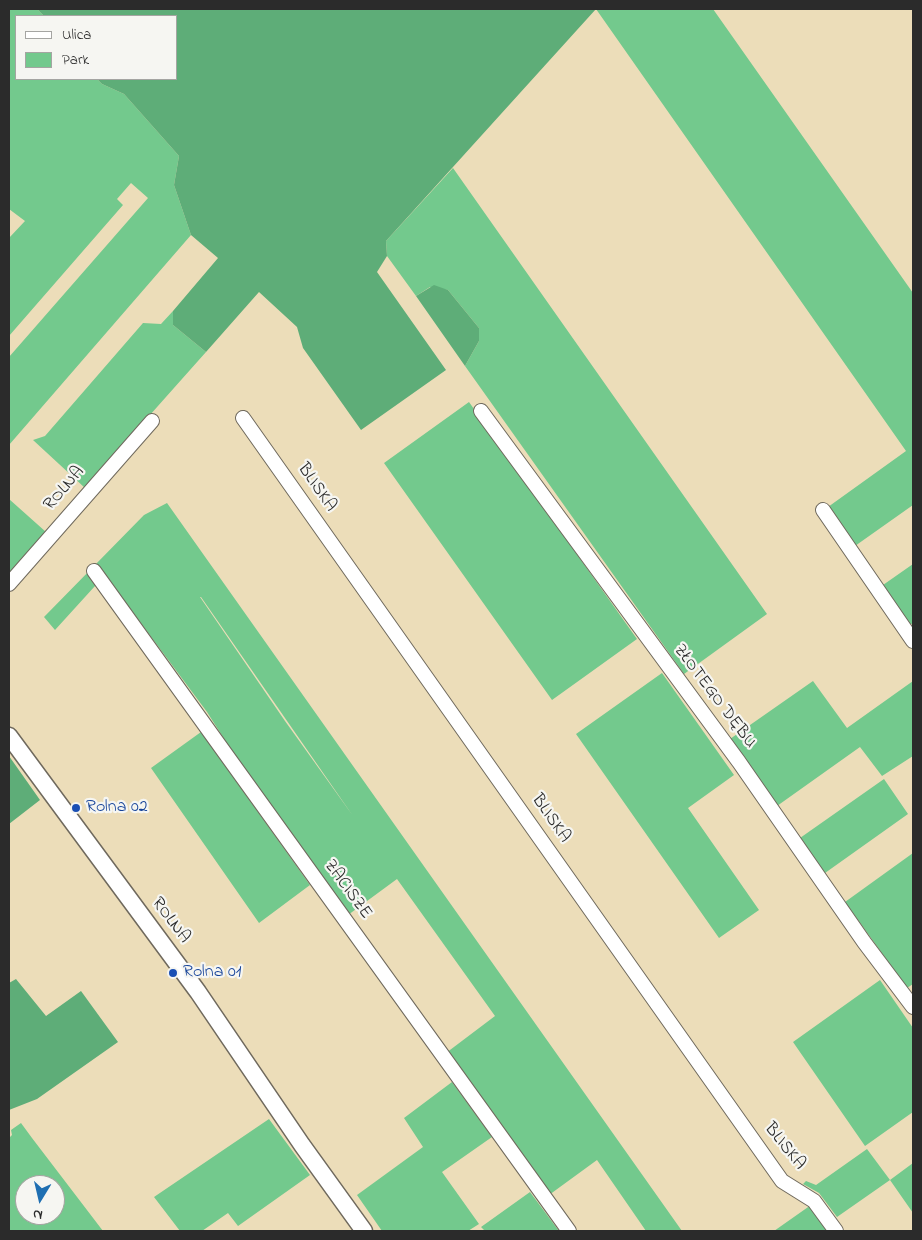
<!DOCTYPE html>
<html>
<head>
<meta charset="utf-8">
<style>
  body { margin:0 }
  #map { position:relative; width:922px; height:1240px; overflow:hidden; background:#ecddb9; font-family:"Indie Flower",sans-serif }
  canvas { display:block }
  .frame { position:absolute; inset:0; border:10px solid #2b2b2b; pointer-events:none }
  .legend { position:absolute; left:15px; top:15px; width:162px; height:65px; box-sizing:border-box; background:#f6f6f2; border:1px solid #a5a5a2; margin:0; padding:6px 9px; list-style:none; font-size:15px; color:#2b2b2b }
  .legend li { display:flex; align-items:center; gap:10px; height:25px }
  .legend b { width:25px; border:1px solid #a5a5a2 }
  .north { position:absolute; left:15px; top:1175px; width:50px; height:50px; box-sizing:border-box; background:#f6f6f2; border:1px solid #a5a5a2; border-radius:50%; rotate:189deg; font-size:14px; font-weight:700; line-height:20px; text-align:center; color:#2b2b2b }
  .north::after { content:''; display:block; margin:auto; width:18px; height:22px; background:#1f6fb2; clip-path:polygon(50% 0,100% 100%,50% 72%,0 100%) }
</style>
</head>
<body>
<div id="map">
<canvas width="922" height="1240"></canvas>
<div class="frame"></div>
<ul class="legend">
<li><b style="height:6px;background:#fff"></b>Ulica</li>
<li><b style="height:14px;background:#73c98d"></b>Park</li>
</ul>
<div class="north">N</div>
</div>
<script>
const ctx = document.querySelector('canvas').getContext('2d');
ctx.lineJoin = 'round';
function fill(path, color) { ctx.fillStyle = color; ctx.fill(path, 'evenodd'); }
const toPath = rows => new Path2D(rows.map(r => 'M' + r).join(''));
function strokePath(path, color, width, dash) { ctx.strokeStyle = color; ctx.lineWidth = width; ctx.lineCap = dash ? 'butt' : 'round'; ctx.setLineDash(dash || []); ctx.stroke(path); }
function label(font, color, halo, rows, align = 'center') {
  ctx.font = font + ' "Indie Flower",sans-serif'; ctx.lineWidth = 4.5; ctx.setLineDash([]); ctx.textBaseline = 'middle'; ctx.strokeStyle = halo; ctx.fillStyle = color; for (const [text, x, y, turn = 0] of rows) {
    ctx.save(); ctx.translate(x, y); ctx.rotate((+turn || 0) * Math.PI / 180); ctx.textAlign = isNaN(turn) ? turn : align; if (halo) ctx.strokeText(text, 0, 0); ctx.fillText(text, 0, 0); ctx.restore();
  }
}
fill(toPath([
  [10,9,37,9,44,16,16,16,16,79,97,79,102,84,124,94,179,156,174,185,191,235,9,445,9,357,148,198,131,183,117,199,123,205,9,336,9,238,25,221,9,209],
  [596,9,713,9,913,293,913,505,855,546,828,507,906,451],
  [453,168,767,614,684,674,465,366,479,341,479,328,448,290,430,287,416,296,387,256,386,241],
  [173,311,173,325,206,352,85,488,33,440,45,436,143,323,161,324],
  [469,402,637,639,552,700,384,463],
  [9,499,46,532,9,575],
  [167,503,682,1231,646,1231,597,1160,549,1195,446,1053,495,1016,397,879,348,915,235,756,207,712,105,575,55,630,44,617,144,515],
  [200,597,201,597,353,816,285,721],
  [913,564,913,623,910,625,883,585],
  [662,673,734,775,688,808,759,910,719,938,576,734],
  [813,681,847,728,913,681,913,756,882,776,860,747,777,806,730,739],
  [201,732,310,885,259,923,151,768],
  [884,779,908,814,825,873,800,838],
  [913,853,913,984,907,988,845,902],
  [880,980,913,1028,913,1112,865,1146,793,1042],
  [452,1082,492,1137,442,1172,479,1224,468,1231,382,1231,357,1195,423,1147,404,1118],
  [269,1119,310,1175,238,1226,228,1213,202,1231,180,1231,154,1197],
  [21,1123,32,1138,103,1231,9,1231,9,1138,12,1135,11,1130],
  [25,1185,55,1185,55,1215,25,1215],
  [867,1149,890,1180,913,1163,913,1213,890,1180,837,1217,819,1193,803,1184,806,1181,816,1185],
  [530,1192,559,1231,485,1231,481,1227],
  [811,1205,829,1231,774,1231]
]), '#73c98d');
fill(toPath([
  [37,9,596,9,386,241,387,256,377,272,446,370,361,430,303,348,297,327,259,292,206,352,173,325,173,311,218,258,191,235,174,185,179,156,124,94,102,84,97,79,176,79,176,16,44,16],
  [434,285,448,290,479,328,479,341,465,366,416,296],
  [9,756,40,800,9,824],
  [16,979,46,1016,81,991,118,1042,37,1099,9,1110,9,983]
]), '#5ead78');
const minor = toPath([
  [481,411,739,762,864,942,913,1007],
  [243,418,782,1181,814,1201,836,1231],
  [823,510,913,641],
  [94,571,569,1231],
  [9,584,152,421]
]);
const tertiary = toPath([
  [9,736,198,992,302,1145,364,1231]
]);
strokePath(minor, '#6f695d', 16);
strokePath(tertiary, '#6f695d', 19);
strokePath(minor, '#fff', 14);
strokePath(tertiary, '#fff', 16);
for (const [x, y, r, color] of [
  [76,808,5,"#1a4fb4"],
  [173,973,5,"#1a4fb4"]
]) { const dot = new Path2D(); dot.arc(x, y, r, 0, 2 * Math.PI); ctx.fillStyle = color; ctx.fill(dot); strokePath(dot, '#f6f6f2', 2); }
label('18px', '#2b2b2b', '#f6f6f2', [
  ["BLISKA",316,488,55],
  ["ROLNA",65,489,-49],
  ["ZŁOTEGO DĘBU",714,697,53],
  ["BLISKA",550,819,55],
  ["ZACISZE",347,890,54],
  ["ROLNA",170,921,53],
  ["BLISKA",784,1147,51]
]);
label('18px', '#164399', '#f6f6f2', [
  ["Rolna 02",86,808],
  ["Rolna 01",183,973]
], 'left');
</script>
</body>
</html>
